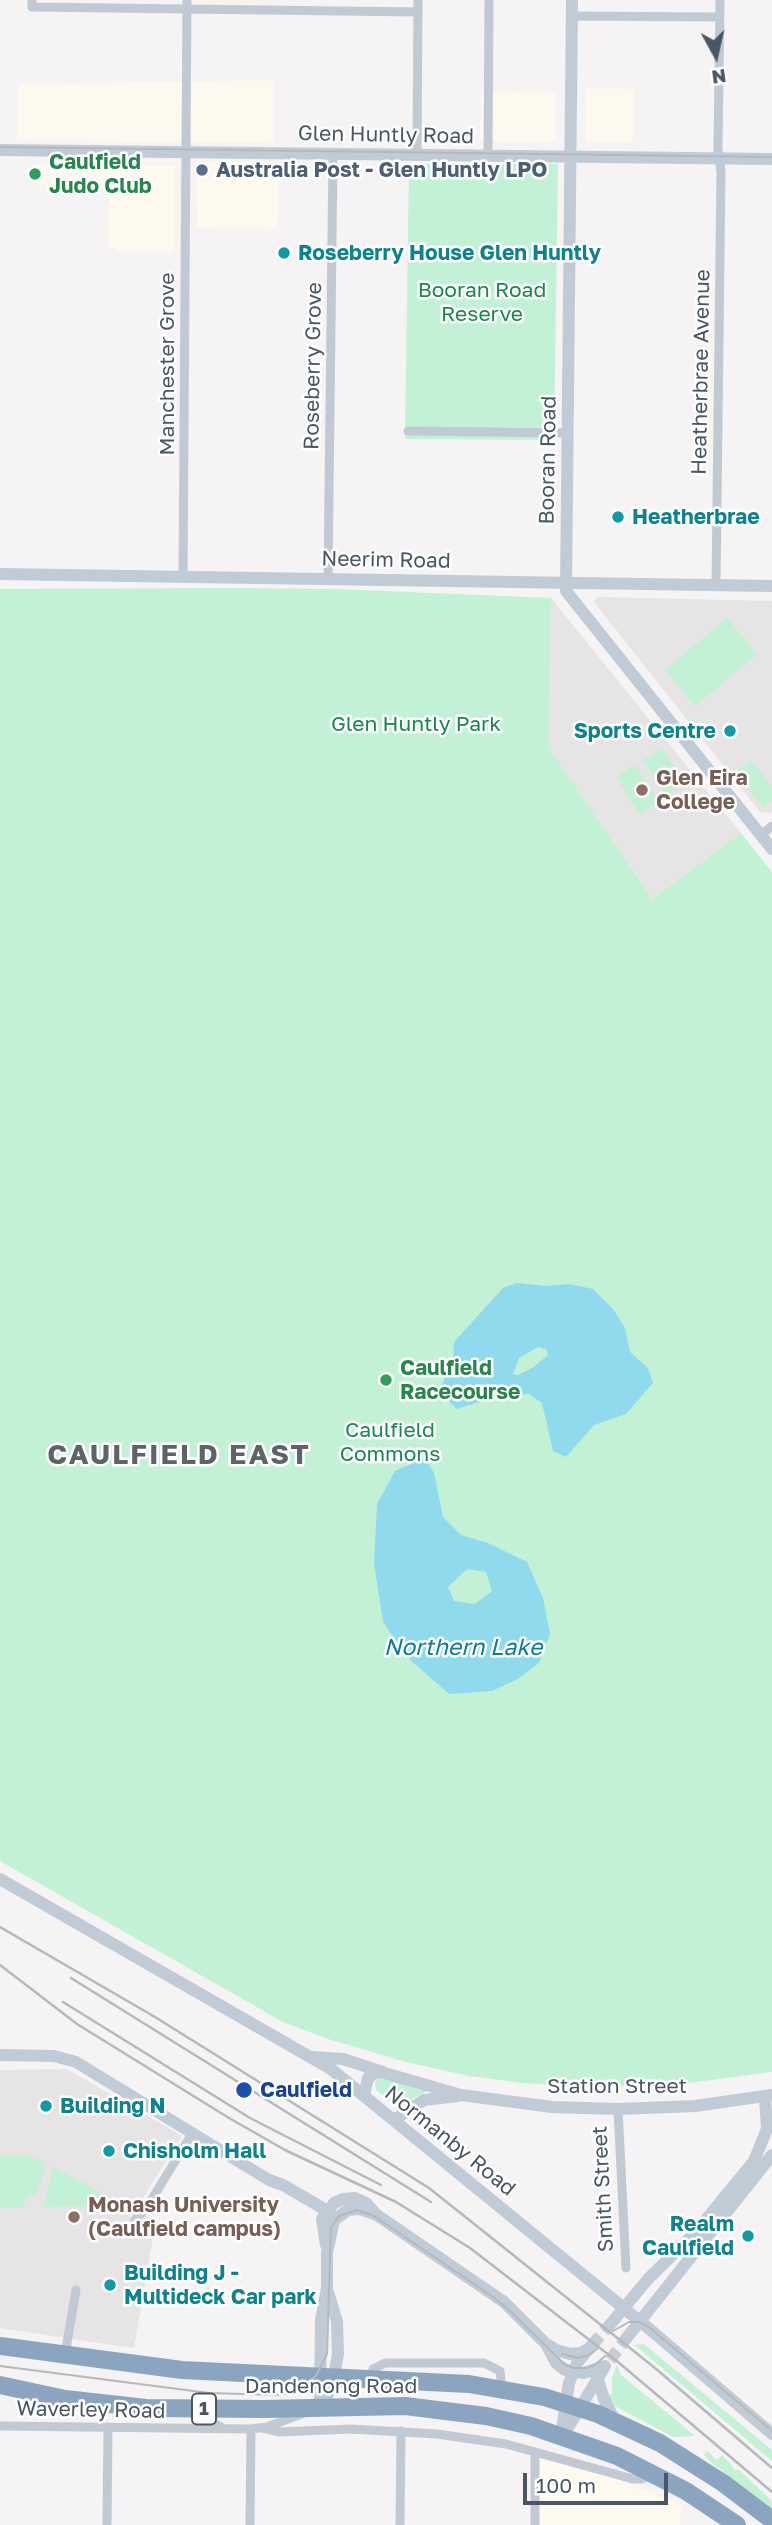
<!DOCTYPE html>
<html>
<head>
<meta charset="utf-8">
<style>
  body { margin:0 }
  #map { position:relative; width:772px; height:2525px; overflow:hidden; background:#f5f3f3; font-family:"Golos Text",sans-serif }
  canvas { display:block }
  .north { position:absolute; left:681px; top:21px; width:70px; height:70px; -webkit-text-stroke:5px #fff; paint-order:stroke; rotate:172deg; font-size:19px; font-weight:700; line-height:28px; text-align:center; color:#4a5661 }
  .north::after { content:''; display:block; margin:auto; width:24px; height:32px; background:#4a5661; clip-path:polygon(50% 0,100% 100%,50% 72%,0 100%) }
  .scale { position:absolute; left:523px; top:2473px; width:145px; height:32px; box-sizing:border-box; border:4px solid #4a5661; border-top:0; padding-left:9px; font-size:21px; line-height:24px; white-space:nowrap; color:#4a5661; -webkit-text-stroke:5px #fff; paint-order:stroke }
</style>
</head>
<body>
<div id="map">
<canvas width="772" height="2525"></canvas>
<div class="north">N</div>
<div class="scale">100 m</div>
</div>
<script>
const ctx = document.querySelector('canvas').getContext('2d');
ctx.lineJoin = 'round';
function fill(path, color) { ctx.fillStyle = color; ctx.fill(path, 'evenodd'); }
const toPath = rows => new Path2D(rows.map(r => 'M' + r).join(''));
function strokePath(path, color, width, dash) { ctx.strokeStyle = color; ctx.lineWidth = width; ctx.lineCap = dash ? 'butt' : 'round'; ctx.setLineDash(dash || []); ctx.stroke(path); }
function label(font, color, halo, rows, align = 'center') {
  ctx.font = font + ' "Golos Text",sans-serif'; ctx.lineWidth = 5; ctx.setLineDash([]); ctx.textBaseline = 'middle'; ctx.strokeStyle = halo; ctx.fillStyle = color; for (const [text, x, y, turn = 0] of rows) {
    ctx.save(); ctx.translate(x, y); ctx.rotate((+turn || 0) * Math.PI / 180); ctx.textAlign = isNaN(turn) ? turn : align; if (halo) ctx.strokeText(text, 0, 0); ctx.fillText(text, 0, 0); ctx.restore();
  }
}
fill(toPath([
  [273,80,273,143,17,140,19,85],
  [585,88,633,89,633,142,588,142,585,139],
  [481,91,556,93,556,139,553,142,480,141],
  [196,162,278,162,277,229,197,228],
  [33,164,175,166,174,252,117,251,117,248,108,248,109,184,95,187,94,184,71,184,71,186,33,184],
  [542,2451,681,2504,680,2525,538,2525,535,2452]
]), '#fdf9ef');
fill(toPath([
  [598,597,772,601,772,811,769,813,760,812,594,602],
  [551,598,741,833,652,899,548,746],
  [67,2069,182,2136,141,2201,154,2232,134,2348,0,2328,0,2070]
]), '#e6e4e5');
fill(toPath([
  [409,164,558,164,554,440,405,439],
  [228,588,337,589,551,598,548,746,652,899,741,833,772,872,772,2072,673,2085,582,2087,522,2083,469,2076,406,2062,328,2039,283,2022,0,1861,0,589],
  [727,618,757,654,695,706,665,670],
  [662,748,685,783,666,796,643,760],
  [751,760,772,786,772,801,763,808,735,773],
  [635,765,659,802,640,814,616,777],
  [380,2077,429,2090,397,2107,376,2090,375,2082],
  [9,2155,27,2156,46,2162,37,2194,26,2197,22,2208,0,2208,0,2156],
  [54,2167,89,2186,121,2206,43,2207],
  [644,2344,772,2450,772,2461,637,2347,632,2345],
  [617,2365,621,2375,695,2436,673,2437,613,2405,608,2395,612,2394,612,2378],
  [707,2451,717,2460,722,2455,731,2464,734,2470,739,2470,772,2501,772,2511,712,2463,704,2455]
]), '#c3f1d5');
fill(toPath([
  [517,1283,546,1286,569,1284,593,1289,613,1309,625,1328,630,1352,648,1368,653,1383,626,1414,594,1425,566,1457,553,1451,542,1403,529,1394,498,1396,457,1409,448,1400,441,1386,453,1363,454,1342,503,1288],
  [538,1347,546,1349,548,1355,534,1367,518,1375,513,1374,519,1358],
  [425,1458,434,1473,443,1517,461,1535,488,1543,527,1562,543,1598,550,1634,539,1663,518,1679,492,1691,449,1694,408,1658,383,1622,374,1564,377,1504,395,1471],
  [467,1569,486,1572,492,1591,475,1604,454,1601,448,1587]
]), '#90daee');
strokePath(toPath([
  [592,2345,608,2327],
  [610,2360,625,2340]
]), '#caccce', 12, [12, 6]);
strokePath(toPath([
  [32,0,32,7,418,12],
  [572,16,719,17],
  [417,155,418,0],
  [488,156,489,0],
  [408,431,568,433],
  [183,577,187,0],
  [328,579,333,154],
  [716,585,721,172,718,148,720,0],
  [761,835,772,826],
  [618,2109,626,2268],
  [133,2227,135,2220,147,2207,193,2132],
  [65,2355,76,2290],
  [373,2379,373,2369,385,2363,484,2363,500,2371,502,2388],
  [192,2412,223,2428],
  [0,2426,251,2429,267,2427,304,2413],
  [263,2428,280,2432,351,2429,437,2434,506,2444,633,2479,642,2479,653,2474],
  [535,2452,535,2525],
  [107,2525,108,2427],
  [250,2525,251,2429],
  [400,2525,401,2431]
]), '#c1cad2', 9);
strokePath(toPath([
  [572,0,566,591,772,849],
  [0,150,772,159],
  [0,574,772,586],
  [0,1879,331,2069,653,2332,772,2434],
  [0,2055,54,2056,76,2062,269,2180,283,2185,326,2210,334,2220],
  [312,2057,343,2059,383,2072],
  [364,2095,368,2078,375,2073,381,2072,461,2095,552,2107,618,2109,695,2106,772,2095],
  [394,2120,424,2100,457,2096],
  [326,2245,322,2219,334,2203,343,2199,355,2198,366,2203,374,2212],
  [608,2327,649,2278,695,2233,754,2161,767,2129,765,2096],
  [625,2340,772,2155],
  [547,2344,556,2350,570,2354,581,2353,588,2349],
  [597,2377,604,2399,615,2421],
  [323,2406,333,2382,338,2354,337,2321,328,2292],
  [320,2408,321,2320,327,2288,327,2253,334,2220,348,2210,360,2209,377,2215,504,2302,546,2344,556,2363,565,2370,584,2373,605,2366],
  [561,2436,569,2383,577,2363,592,2345],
  [563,2436,604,2368]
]), '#c1cbd6', 12);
strokePath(toPath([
  [0,2346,182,2370,469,2384,544,2397,598,2414,660,2443,723,2483,772,2520],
  [0,2385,65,2399,146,2408,264,2409,405,2406,486,2416,531,2426,617,2456,686,2491,737,2525]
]), '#8ba5c1', 18);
strokePath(toPath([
  [0,147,772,157],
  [613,2331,629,2322,639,2322,649,2327,772,2431],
  [562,2354,578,2358,589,2355,597,2349],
  [0,2366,209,2393,277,2395,296,2391,316,2376,327,2354,331,2227,339,2216,357,2210,374,2216,493,2297,508,2309,564,2364,573,2368,587,2368,596,2364,605,2356]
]), '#b5b8bd', 2);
strokePath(toPath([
  [0,1927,155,2017,429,2188,655,2368,772,2468],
  [0,1965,77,2024,229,2118,285,2150,396,2202,470,2248,618,2362,772,2492],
  [71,1978,431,2202],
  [63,2002,250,2118,381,2185]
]), '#b5b8bd', 2.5);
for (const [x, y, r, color] of [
  [202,170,7,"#5c6f8a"],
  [35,174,7,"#2e9e5b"],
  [284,253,7,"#0f9aa8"],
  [618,517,7,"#0f9aa8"],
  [730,731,7,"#0f9aa8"],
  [642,790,7,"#8d6e63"],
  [386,1380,7,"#2e9e5b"],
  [244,2090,9,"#1a4fb4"],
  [46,2106,7,"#0f9aa8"],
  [109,2151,7,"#0f9aa8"],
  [74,2217,7,"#8d6e63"],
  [748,2236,7,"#0f9aa8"],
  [110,2285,7,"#0f9aa8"]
]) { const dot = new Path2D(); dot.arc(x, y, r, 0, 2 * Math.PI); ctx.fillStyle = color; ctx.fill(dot); strokePath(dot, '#fff', 2.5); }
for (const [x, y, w] of [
  [204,2409,24]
]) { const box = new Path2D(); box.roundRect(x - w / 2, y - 15.5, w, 31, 5); ctx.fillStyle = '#fff'; ctx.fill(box); strokePath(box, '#4a5661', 2); }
label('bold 19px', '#4a5661', null, [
  ["1",204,2409]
]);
label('21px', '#4a5661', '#fff', [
  ["Glen Huntly Road",386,135,1],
  ["Manchester Grove",167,364,-90],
  ["Roseberry Grove",313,366,-89],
  ["Heatherbrae Avenue",701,372,-89],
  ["Booran Road",548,460,-89],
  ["Neerim Road",386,560,1],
  ["Station Street",617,2086],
  ["Normanby Road",450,2141,39],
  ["Smith Street",603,2189,-93],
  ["Dandenong Road",331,2386],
  ["Waverley Road",91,2410,1]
]);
label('bold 21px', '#27864d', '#fff', [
  ["Caulfield",49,162],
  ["Judo Club",49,186],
  ["Caulfield",400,1368],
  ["Racecourse",400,1392]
], 'left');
label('bold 21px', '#4e5e75', '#fff', [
  ["Australia Post - Glen Huntly LPO",216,170]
], 'left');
label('bold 21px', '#0d838f', '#fff', [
  ["Roseberry House Glen Huntly",298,253],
  ["Heatherbrae",632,517],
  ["Sports Centre",716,731,"right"],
  ["Building N",60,2106],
  ["Chisholm Hall",123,2151],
  ["Realm",734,2224,"right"],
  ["Caulfield",734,2248,"right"],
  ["Building J -",124,2273],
  ["Multideck Car park",124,2297]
], 'left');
label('21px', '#17864f', '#fff', [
  ["Booran Road",482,290],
  ["Reserve",482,314],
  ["Glen Huntly Park",416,724],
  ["Caulfield",390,1430],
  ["Commons",390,1454]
]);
label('bold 21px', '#785e54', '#fff', [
  ["Glen Eira",656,778],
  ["College",656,802],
  ["Monash University",88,2205],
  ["(Caulfield campus)",88,2229]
], 'left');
label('bold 21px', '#164399', '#fff', [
  ["Caulfield",260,2090]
], 'left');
label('italic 23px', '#0c7c9b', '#fff', [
  ["Northern Lake",463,1648]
]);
ctx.letterSpacing = '2px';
label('bold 28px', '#5f6368', '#fff', [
  ["CAULFIELD EAST",179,1455]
]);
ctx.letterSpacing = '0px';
</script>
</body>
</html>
